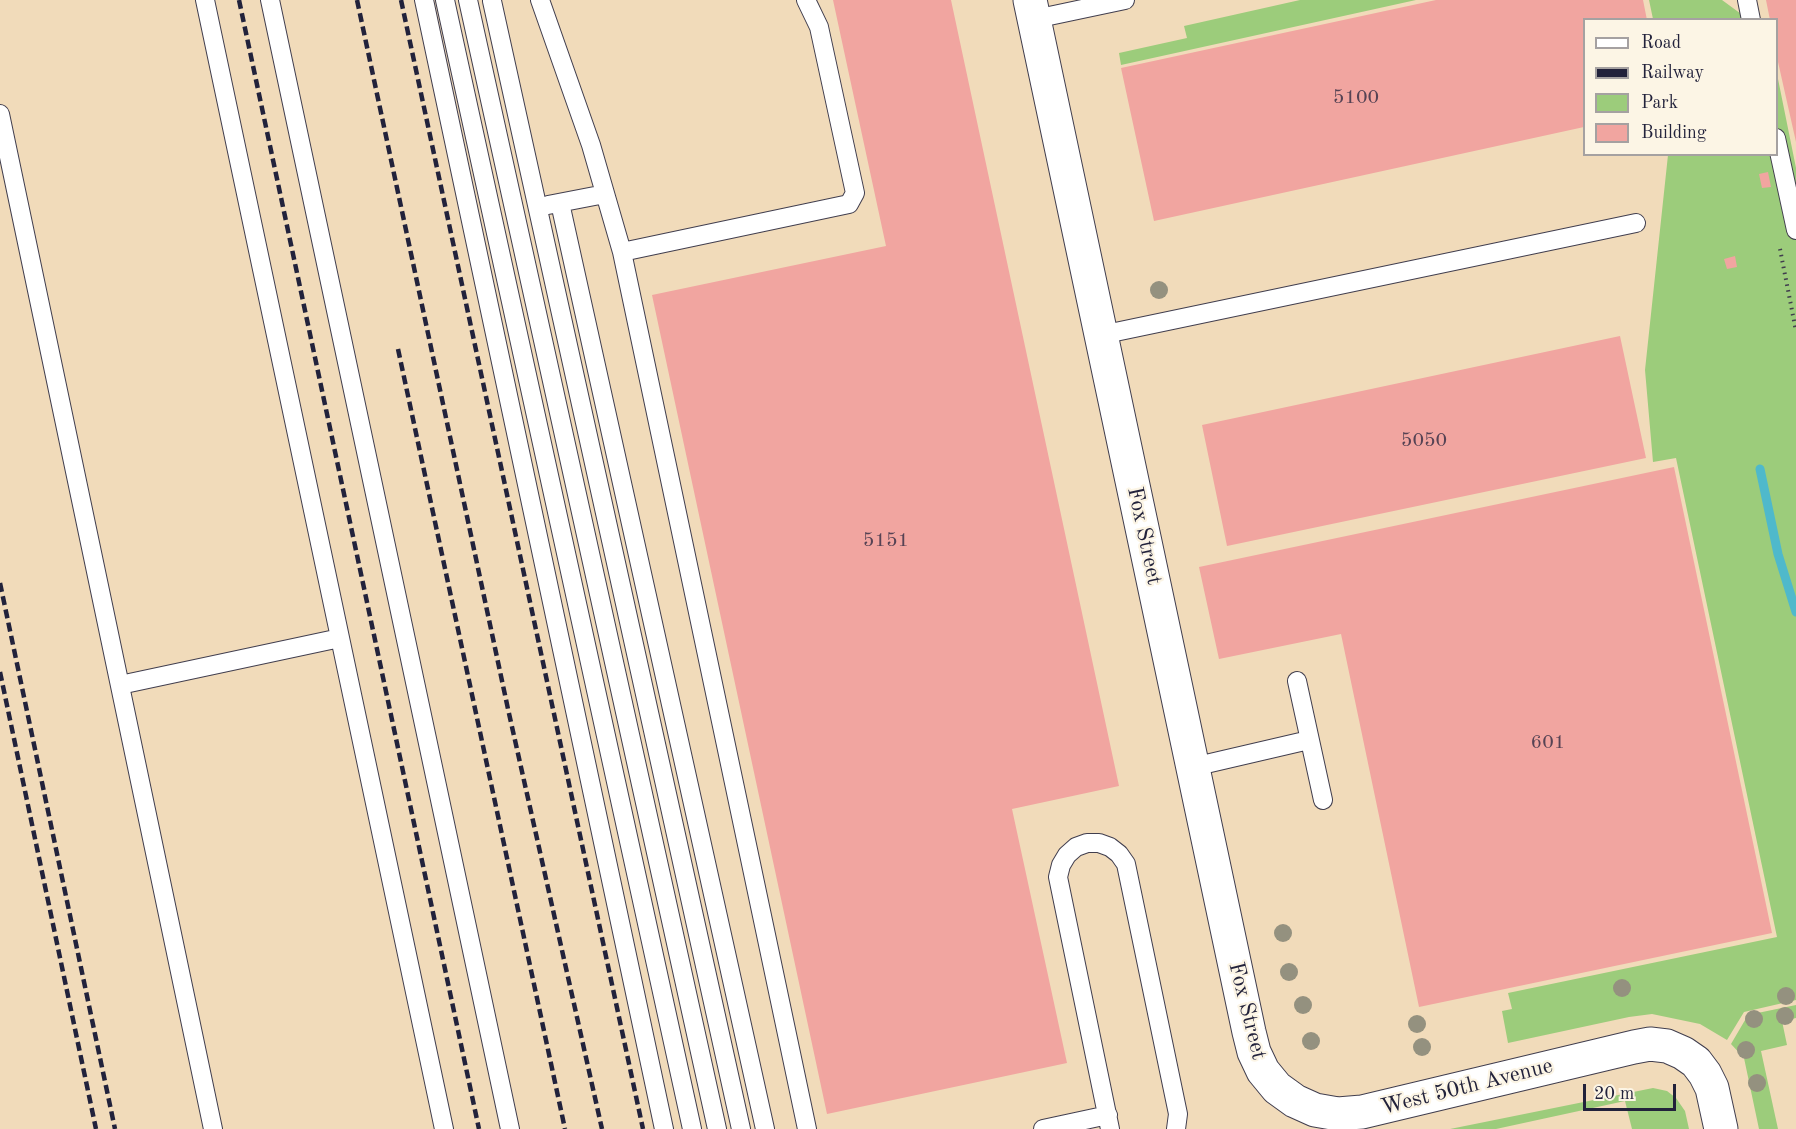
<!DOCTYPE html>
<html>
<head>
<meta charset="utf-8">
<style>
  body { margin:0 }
  #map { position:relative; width:1796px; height:1129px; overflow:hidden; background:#f1dbba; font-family:"Old Standard TT",serif }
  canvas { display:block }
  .legend { position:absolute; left:1583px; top:18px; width:195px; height:138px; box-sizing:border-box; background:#fcf5e5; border:2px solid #a5a1a1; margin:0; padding:8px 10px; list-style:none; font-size:18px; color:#22223b }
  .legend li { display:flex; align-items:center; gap:12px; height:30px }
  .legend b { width:30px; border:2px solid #a5a1a1 }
  .scale { position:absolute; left:1583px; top:1084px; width:93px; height:27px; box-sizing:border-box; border:3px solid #22223b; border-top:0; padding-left:8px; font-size:18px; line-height:21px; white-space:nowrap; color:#22223b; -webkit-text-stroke:4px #fcf5e5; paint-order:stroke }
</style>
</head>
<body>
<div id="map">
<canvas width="1796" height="1129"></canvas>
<ul class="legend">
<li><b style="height:8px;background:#fff"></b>Road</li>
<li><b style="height:8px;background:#22223b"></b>Railway</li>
<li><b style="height:16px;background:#9ccc7b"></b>Park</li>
<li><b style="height:16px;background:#f1a5a0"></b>Building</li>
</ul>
<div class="scale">20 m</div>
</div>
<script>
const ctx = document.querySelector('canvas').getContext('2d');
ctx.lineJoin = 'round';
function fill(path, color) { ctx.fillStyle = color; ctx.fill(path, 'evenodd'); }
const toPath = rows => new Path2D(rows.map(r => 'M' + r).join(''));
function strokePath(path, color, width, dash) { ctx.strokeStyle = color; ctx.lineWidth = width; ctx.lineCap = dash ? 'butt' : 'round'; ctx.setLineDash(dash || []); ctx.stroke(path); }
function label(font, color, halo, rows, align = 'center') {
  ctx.font = font + ' "Old Standard TT",serif'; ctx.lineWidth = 4.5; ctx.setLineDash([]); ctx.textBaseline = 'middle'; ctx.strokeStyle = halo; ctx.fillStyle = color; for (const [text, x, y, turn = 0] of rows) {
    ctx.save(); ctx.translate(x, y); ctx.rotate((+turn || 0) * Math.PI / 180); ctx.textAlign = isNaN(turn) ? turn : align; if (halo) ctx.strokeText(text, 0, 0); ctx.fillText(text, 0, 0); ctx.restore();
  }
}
fill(toPath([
  [1300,0,1416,0,1121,65,1119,53,1187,38,1184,26],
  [1649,0,1722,0,1748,19,1653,19],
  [1777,74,1796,168,1796,1000,1744,1012,1727,1040,1700,1024,1652,1014,1629,1017,1508,1043,1502,1011,1512,1009,1508,993,1777,937,1676,458,1653,462,1645,370,1668,155,1776,154],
  [1796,1005,1796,1018,1782,1021,1787,1045,1761,1051,1778,1129,1759,1129,1744,1058,1731,1044,1748,1015],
  [1653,1088,1667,1091,1676,1098,1685,1111,1689,1129,1632,1129,1625,1101,1496,1129,1450,1129]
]), '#9ccc7b');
strokePath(toPath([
  [1760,469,1778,554,1796,612]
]), '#4fb9cb', 9);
fill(toPath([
  [833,0,951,0,1119,786,1012,809,1067,1063,827,1114,652,295,886,246],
  [1436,0,1643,0,1647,20,1584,20,1584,127,1154,221,1121,68],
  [1766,0,1796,0,1796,142,1776,53,1776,20,1770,20],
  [1768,172,1771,187,1762,188,1759,174],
  [1735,256,1737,267,1727,269,1724,259],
  [1620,336,1646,458,1227,546,1202,425],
  [1674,467,1772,933,1419,1007,1341,634,1219,659,1199,567]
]), '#f1a5a0');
const service = toPath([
  [205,0,444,1129],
  [270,0,510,1129],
  [424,0,664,1129],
  [445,0,692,1129],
  [468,0,717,1129],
  [540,0,591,145,622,252,807,1129],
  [1747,0,1751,20],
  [492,1,741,1129],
  [1035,19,1125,0],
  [0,114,213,1129],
  [1776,138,1796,230],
  [560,203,765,1129],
  [548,205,605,194],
  [622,252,849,204,855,193,819,27,806,0],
  [1101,335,1636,223],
  [1297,681,1323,800],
  [120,685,340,638],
  [1193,767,1309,740],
  [1043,1129,1108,1115],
  [1110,1129,1058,877,1061,865,1067,855,1076,847,1087,843,1099,843,1110,847,1119,854,1126,864,1178,1114,1176,1129]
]);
const minor = toPath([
  [1030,0,1249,1032,1254,1052,1263,1071,1277,1088,1295,1101,1315,1110,1338,1114,1362,1112,1634,1047,1650,1044,1667,1046,1683,1053,1696,1062,1705,1074,1712,1088,1721,1129]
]);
strokePath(service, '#413e4e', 20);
strokePath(minor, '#413e4e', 35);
strokePath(toPath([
  [1780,249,1796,331]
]), '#413e4e', 4, [1.5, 4.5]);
strokePath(service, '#fff', 18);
strokePath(minor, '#fff', 33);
strokePath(toPath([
  [239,0,479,1129],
  [357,0,508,709,602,1129],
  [401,0,643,1129],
  [398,349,565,1129],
  [0,583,115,1129],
  [0,672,96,1129]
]), '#22223b', 4.5, [9, 4.5]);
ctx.fillStyle = '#94917f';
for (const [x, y] of [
  [1159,290],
  [1283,933],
  [1289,972],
  [1622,988],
  [1786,996],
  [1303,1005],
  [1785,1016],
  [1754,1019],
  [1417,1024],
  [1311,1041],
  [1422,1047],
  [1746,1050],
  [1757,1083]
]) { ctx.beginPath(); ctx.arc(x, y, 9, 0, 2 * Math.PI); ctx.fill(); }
label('20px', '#564354', null, [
  ["5100",1356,98],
  ["5050",1424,441],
  ["5151",886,541],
  ["601",1548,743]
]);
label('22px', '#22223b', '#fcf5e5', [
  ["Fox Street",1144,536,78],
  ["Fox Street",1247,1011,76],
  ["West 50th Avenue",1467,1087,-14]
]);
</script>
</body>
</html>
